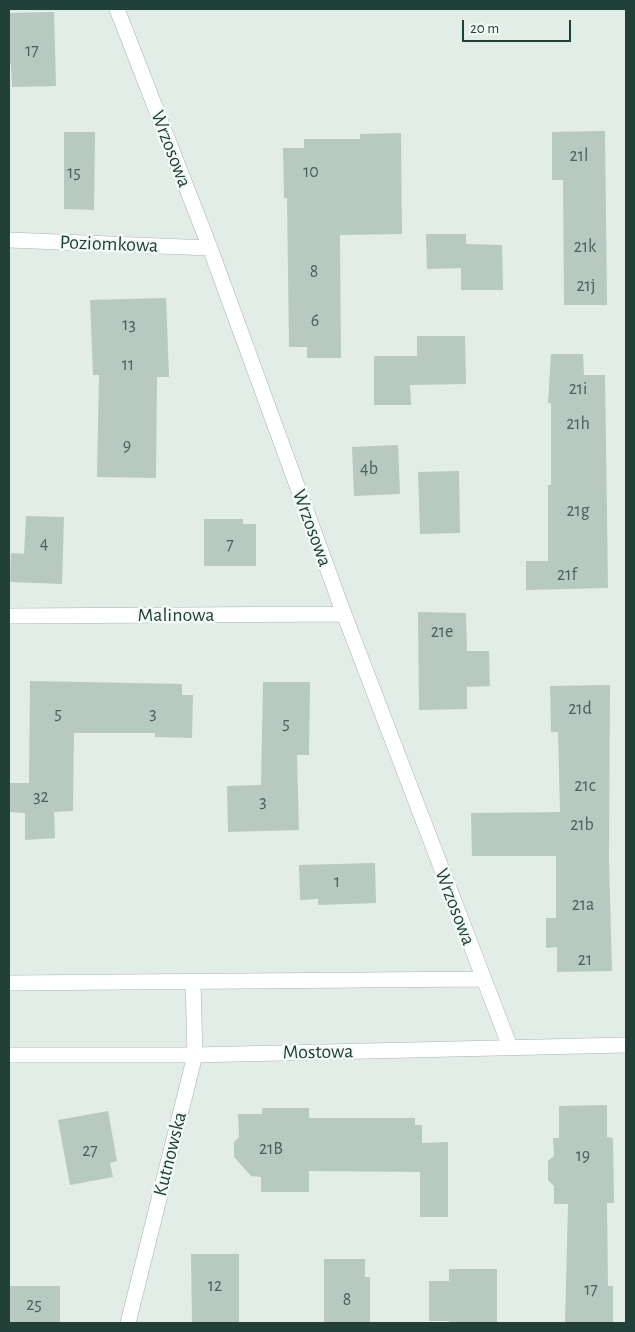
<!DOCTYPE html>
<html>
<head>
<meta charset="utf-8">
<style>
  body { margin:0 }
  #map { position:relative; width:635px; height:1332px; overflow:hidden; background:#e2ede8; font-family:"Alegreya Sans",sans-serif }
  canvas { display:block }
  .frame { position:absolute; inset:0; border:10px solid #204038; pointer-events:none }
  .scale { position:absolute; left:462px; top:20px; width:109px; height:22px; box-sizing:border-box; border:2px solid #204038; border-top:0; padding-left:6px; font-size:15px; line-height:18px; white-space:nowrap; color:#204038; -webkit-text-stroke:4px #f3faf6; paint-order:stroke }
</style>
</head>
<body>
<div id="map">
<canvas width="635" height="1332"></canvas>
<div class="frame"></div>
<div class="scale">20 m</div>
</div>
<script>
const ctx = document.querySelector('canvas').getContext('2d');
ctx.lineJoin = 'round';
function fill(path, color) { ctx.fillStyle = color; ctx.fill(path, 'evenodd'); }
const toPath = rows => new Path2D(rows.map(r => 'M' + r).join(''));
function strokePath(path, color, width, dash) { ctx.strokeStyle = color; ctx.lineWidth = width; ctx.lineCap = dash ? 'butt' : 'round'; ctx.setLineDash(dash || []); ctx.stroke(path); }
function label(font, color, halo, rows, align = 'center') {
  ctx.font = font + ' "Alegreya Sans",sans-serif'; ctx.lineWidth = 5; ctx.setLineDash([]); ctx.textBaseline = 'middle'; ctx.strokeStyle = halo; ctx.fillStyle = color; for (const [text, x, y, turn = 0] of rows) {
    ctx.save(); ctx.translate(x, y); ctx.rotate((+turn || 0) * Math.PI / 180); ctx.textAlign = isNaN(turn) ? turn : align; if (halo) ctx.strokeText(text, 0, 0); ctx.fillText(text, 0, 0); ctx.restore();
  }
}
fill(toPath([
  [54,12,56,86,12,87,11,64,9,65,10,13],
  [605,131,607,305,564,305,563,180,552,180,552,132],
  [64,132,95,132,94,210,64,209],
  [401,133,402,234,340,235,341,358,307,358,307,347,289,347,287,198,284,198,283,148,304,148,304,139,360,139,360,134],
  [426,234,466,234,466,244,502,245,503,290,461,290,461,268,427,269],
  [166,298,169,377,157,377,156,478,97,477,99,375,93,375,90,300],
  [417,336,465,336,466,384,410,385,411,405,374,405,374,356,417,356],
  [551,354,583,354,584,375,605,375,608,588,526,590,526,561,548,561,548,485,551,485,551,403,548,403],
  [398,445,400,494,354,496,352,447],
  [459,471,460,533,420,534,418,472],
  [26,516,64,517,62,584,10,582,11,553,24,554],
  [204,519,243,519,243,524,256,524,256,566,204,566],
  [418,612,466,613,467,651,489,651,490,686,467,687,467,709,419,710],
  [30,681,182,684,182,695,193,695,192,738,155,737,155,733,74,733,73,811,54,812,55,838,25,840,25,813,9,812,9,783,29,783],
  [263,682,310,682,309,755,297,755,299,830,228,832,227,786,261,785],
  [610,685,609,859,612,971,557,972,557,947,546,948,546,918,556,918,556,856,472,856,471,813,560,812,558,732,551,732,550,686],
  [375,863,376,903,318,905,318,899,300,900,299,865],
  [607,1105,607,1137,613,1138,614,1203,607,1203,608,1286,613,1286,613,1323,565,1323,568,1204,554,1204,554,1186,548,1180,548,1161,554,1156,553,1138,559,1138,559,1106],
  [262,1108,309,1108,309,1118,415,1118,415,1125,422,1125,422,1143,448,1142,448,1217,420,1217,420,1172,309,1171,309,1192,261,1192,261,1177,251,1176,234,1157,234,1142,239,1137,238,1114,262,1114],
  [108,1111,117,1161,110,1163,113,1177,70,1185,58,1120],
  [191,1254,239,1254,239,1323,192,1323],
  [324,1259,365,1259,365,1277,370,1277,370,1323,324,1323],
  [449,1269,497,1269,497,1323,449,1323,449,1321,429,1321,429,1281,449,1281],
  [9,1286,60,1286,60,1323,9,1323]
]), '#b7c9c1');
const minor = toPath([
  [117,9,210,248,344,614,510,1047],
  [9,240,210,248],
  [9,616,344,614],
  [9,983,482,979],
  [9,1055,195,1055,626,1045],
  [128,1323,195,1055,193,982]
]);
strokePath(minor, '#a4b6b0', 16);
strokePath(minor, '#fff', 15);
label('18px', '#46625a', null, [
  ["17",32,51],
  ["21l",579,156],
  ["10",311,172],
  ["15",74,173],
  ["21k",585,247],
  ["8",314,272],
  ["21j",586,286],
  ["6",315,321],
  ["13",129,325],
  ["11",128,365],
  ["21i",578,389],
  ["21h",578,424],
  ["9",127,446],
  ["4b",369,469],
  ["21g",578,511],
  ["4",44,544],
  ["7",230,545],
  ["21f",567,575],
  ["21e",442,632],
  ["21d",580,709],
  ["5",58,714],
  ["3",153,714],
  ["5",286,724],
  ["21c",585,786],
  ["32",41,797],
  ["3",263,802],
  ["21b",582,825],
  ["1",337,882],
  ["21a",583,905],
  ["21",585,960],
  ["21B",271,1149],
  ["27",90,1151],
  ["19",583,1156],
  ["12",215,1286],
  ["17",591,1290],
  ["8",347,1300],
  ["25",34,1305]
]);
label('20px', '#204038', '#f3faf6', [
  ["Wrzosowa",171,149,69],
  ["Poziomkowa",109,244,2],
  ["Wrzosowa",312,528,70],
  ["Malinowa",176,615],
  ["Wrzosowa",455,907,69],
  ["Mostowa",318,1052,-1],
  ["Kutnowska",170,1154,-76]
]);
</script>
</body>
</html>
